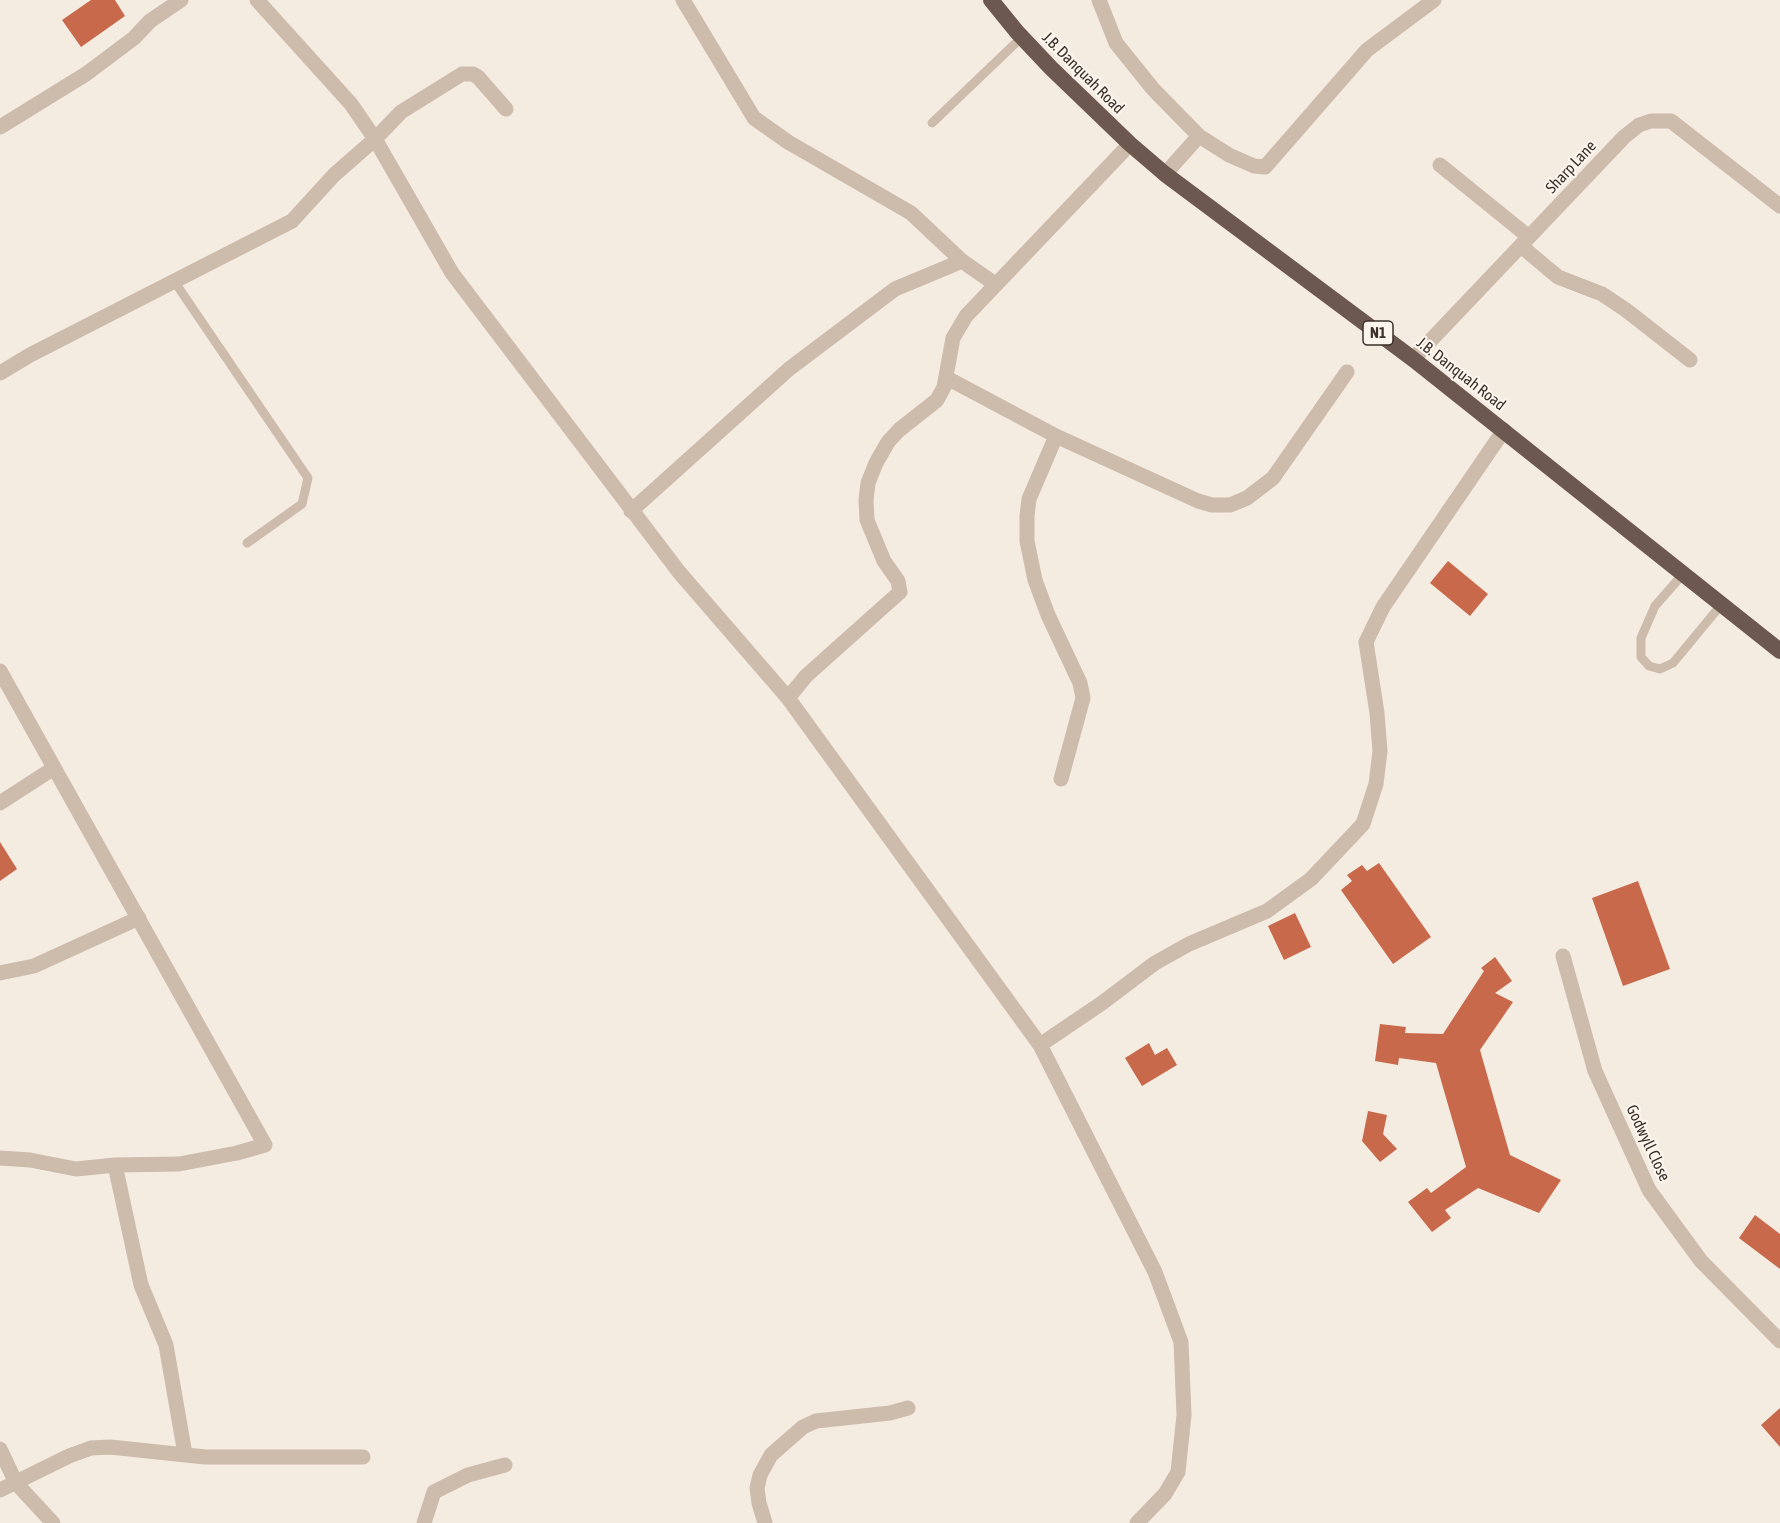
<!DOCTYPE html>
<html>
<head>
<meta charset="utf-8">
<style>
  body { margin:0 }
  canvas { display:block; background:#f4ebe1 }
</style>
</head>
<body>
<canvas width="1780" height="1523"></canvas>
<script>
const ctx = document.querySelector('canvas').getContext('2d');
ctx.lineJoin = 'round';
function fill(path, color) { ctx.fillStyle = color; ctx.fill(path, 'evenodd'); }
const toPath = rows => new Path2D(rows.map(r => 'M' + r).join(''));
function strokePath(path, color, width, dash) { ctx.strokeStyle = color; ctx.lineWidth = width; ctx.lineCap = dash ? 'butt' : 'round'; ctx.setLineDash(dash || []); ctx.stroke(path); }
function label(font, color, halo, rows, align = 'center') {
  ctx.font = font + ' "Asap Condensed",sans-serif'; ctx.lineWidth = 4.5; ctx.setLineDash([]); ctx.textBaseline = 'middle'; ctx.strokeStyle = halo; ctx.fillStyle = color; for (const [text, x, y, turn = 0] of rows) {
    ctx.save(); ctx.translate(x, y); ctx.rotate((+turn || 0) * Math.PI / 180); ctx.textAlign = isNaN(turn) ? turn : align; if (halo) ctx.strokeText(text, 0, 0); ctx.fillText(text, 0, 0); ctx.restore();
  }
}
fill(toPath([
  [91,0,115,0,125,16,81,47,62,20],
  [1448,561,1488,594,1470,616,1430,583],
  [0,842,17,869,0,881],
  [1379,863,1431,937,1393,964,1341,890,1352,881,1347,875,1362,865,1367,871],
  [1638,881,1670,969,1623,986,1592,898],
  [1295,913,1311,947,1284,960,1268,926],
  [1495,957,1512,981,1495,993,1513,1002,1480,1050,1510,1155,1561,1180,1539,1213,1478,1188,1445,1210,1451,1218,1432,1232,1408,1202,1427,1188,1431,1193,1466,1167,1436,1063,1399,1058,1398,1065,1375,1061,1380,1024,1406,1027,1405,1033,1443,1034,1484,971,1481,968],
  [1149,1043,1155,1055,1167,1048,1177,1065,1142,1086,1125,1058],
  [1368,1111,1387,1115,1383,1134,1397,1149,1380,1162,1362,1141],
  [1755,1215,1780,1234,1780,1269,1739,1238],
  [1780,1408,1780,1447,1761,1425]
]), '#c8694b');
strokePath(toPath([
  [932,123,1022,37],
  [174,281,308,478,302,504,247,543],
  [1683,574,1655,606,1641,638,1641,657,1649,666,1660,669,1673,663,1721,605]
]), '#cdbbac', 9);
strokePath(toPath([
  [257,0,351,104,375,139,452,273,679,572,788,698,1040,1045,1155,1272,1181,1342,1184,1415,1178,1472,1165,1494,1137,1523],
  [683,0,754,118,788,142,911,213,962,261,995,284],
  [1099,0,1116,43,1153,89,1199,136,1229,155,1254,166,1265,167,1367,50,1434,0],
  [0,127,86,74,134,38,150,21,181,0],
  [1440,165,1529,237],
  [1165,174,1199,136],
  [1521,246,1558,277,1602,294,1626,310,1690,360],
  [1413,359,1624,137,1639,125,1651,121,1671,121,1780,206],
  [0,373,30,355,292,221,334,175,375,139,401,112,462,74,473,74,478,77,506,109],
  [947,378,1056,436,1198,501,1212,505,1230,505,1247,498,1273,478,1347,372],
  [1056,436,1029,499,1027,516,1027,541,1035,580,1048,615,1080,683,1083,698,1061,779],
  [631,511,789,369,895,289,962,261],
  [0,671,265,1145,237,1153,179,1164,115,1165,76,1169,30,1160,0,1158],
  [788,698,806,676,900,592,898,581,884,561,867,520,866,500,868,483,876,463,888,442,899,430,937,400,944,387,953,338,966,316,1130,144],
  [0,803,54,768],
  [1563,956,1595,1071,1649,1190,1701,1261,1780,1341],
  [0,973,34,966,139,918],
  [1040,1045,1102,1003,1155,963,1189,944,1267,911,1311,879,1363,824,1376,784,1380,751,1377,713,1366,642,1383,607,1504,430],
  [115,1165,141,1285,166,1345,185,1454],
  [0,1449,16,1483,53,1523],
  [0,1490,69,1456,91,1448,110,1447,205,1457,363,1457],
  [424,1523,434,1492,468,1475,505,1465],
  [765,1523,759,1503,757,1488,760,1475,771,1455,803,1427,816,1421,890,1413,908,1408]
]), '#cdbbac', 15);
strokePath(toPath([
  [991,0,1017,32,1051,68,1130,144,1165,174,1413,359,1780,651]
]), '#6c584f', 16);
for (const [x, y, w] of [
  [1378,333,30]
]) { const box = new Path2D(); box.roundRect(x - w / 2, y - 12, w, 24, 4.5); ctx.fillStyle = '#fbf5ee'; ctx.fill(box); strokePath(box, '#3b302b', 1.5); }
label('bold 15px', '#3b302b', null, [
  ["N1",1378,333]
]);
label('16px', '#3b302b', '#fbf5ee', [
  ["J.B. Danquah Road",1083,73,45],
  ["Sharp Lane",1571,167,-47],
  ["J.B. Danquah Road",1461,374,38],
  ["Godwyll Close",1648,1143,65]
]);
</script>
</body>
</html>
